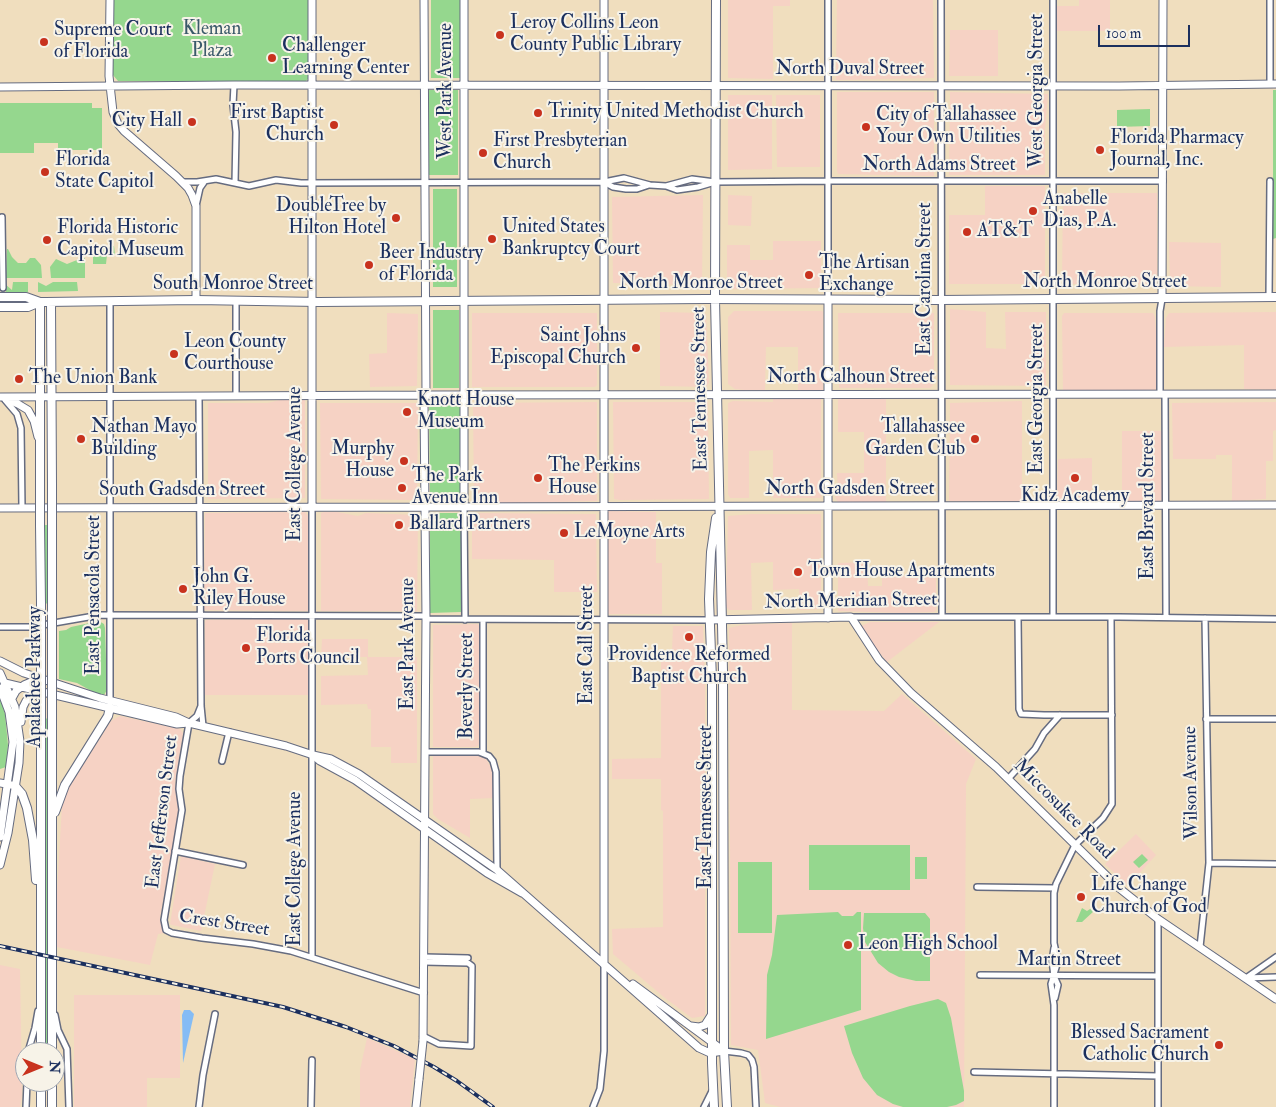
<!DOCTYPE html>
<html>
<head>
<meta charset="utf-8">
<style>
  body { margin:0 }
  #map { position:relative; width:1276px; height:1107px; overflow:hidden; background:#f0debe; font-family:"IM FELL Double Pica",serif }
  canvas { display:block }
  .north { position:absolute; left:15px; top:1042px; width:50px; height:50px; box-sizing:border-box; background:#f7f3e8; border:1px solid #9fa5b1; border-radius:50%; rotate:90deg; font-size:14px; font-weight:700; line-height:20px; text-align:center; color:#1b2f5e }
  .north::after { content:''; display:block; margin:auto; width:18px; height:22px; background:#c8321e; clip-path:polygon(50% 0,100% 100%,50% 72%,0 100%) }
  .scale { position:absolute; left:1098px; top:25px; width:92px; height:22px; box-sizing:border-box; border:2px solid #1b2f5e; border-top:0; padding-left:6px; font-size:15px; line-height:18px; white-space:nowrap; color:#1b2f5e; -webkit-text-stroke:4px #f7f3e8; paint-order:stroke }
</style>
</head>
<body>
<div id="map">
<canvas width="1276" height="1107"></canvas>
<div class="north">N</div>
<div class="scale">100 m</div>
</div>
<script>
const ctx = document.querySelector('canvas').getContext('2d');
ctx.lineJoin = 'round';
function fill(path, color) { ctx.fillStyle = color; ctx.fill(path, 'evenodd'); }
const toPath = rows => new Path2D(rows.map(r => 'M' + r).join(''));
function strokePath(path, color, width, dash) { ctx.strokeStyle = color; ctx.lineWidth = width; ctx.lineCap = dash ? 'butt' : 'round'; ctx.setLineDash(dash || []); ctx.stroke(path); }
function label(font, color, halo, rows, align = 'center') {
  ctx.font = font + ' "IM FELL Double Pica",serif'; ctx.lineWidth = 4; ctx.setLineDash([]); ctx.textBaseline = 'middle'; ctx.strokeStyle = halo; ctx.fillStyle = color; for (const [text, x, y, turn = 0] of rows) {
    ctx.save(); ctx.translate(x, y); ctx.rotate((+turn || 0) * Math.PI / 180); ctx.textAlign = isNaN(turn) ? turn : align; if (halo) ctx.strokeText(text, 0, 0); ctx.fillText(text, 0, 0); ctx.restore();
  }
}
fill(toPath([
  [728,0,790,0,790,6,773,6,773,79,728,78],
  [837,0,933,0,934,78,836,80],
  [1079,0,1110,0,1110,31,1057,31,1057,6,1079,6],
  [950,30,998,30,998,76,949,76],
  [837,92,934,92,934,176,838,174,837,171],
  [950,92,1048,94,1045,130,1045,175,949,175],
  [728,95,772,95,772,169,728,170],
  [776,95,820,95,820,167,777,167],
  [985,186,1045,186,1045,284,949,284,949,215,985,215],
  [1063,193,1157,193,1157,284,1062,284],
  [703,195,702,285,613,283,612,197],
  [728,195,752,196,751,226,728,225],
  [773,241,821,241,821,288,733,289,730,288,727,282,727,245,750,245,750,260,773,260],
  [1169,242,1221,243,1221,287,1170,286],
  [950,309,986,312,986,348,1006,349,1005,312,1046,312,1046,386,950,385],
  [734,311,822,311,823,312,823,390,798,390,798,347,766,347,765,390,744,390,735,389,728,384,728,317],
  [660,312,704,313,706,314,709,383,706,387,660,386],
  [1276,312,1276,390,1244,389,1244,345,1164,347,1166,318,1169,313],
  [387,313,418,314,417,386,370,387,369,354,387,353],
  [472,313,597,313,597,385,595,387,472,387],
  [838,313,934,313,934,382,933,385,930,388,839,388],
  [1064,313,1153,313,1155,317,1157,348,1157,389,1154,390,1063,391,1062,316],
  [840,397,886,397,886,502,838,502,836,499,835,497,838,490,837,473,864,473,864,432,838,432,838,400],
  [287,398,305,398,305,498,208,499,208,403,268,403],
  [773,398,821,399,821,498,773,498,773,450,749,451,749,498,730,498,728,494,728,403,733,401,773,402],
  [1022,401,1022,501,949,501,950,403],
  [597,402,597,501,474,504,473,403],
  [613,402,708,402,709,499,620,500,614,499],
  [1276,402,1276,430,1273,431,1273,461,1266,461,1266,499,1232,501,1232,455,1216,455,1216,459,1173,459,1172,403],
  [320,403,418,403,417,500,321,499],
  [1122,431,1162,431,1162,498,1161,501,1122,501],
  [1092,458,1092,502,1059,501,1057,498,1058,459],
  [608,511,656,512,656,563,662,563,662,614,608,614],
  [305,512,309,517,308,611,204,610,205,513],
  [324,512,337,512,358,516,366,513,418,515,417,611,321,611,321,513],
  [472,513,596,514,597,592,554,592,554,560,472,559],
  [751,514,821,514,821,609,800,610,799,589,773,590,773,562,751,563,752,610,729,610,726,607,728,516],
  [867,562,868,586,882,586,882,576,936,576,936,610,934,612,903,613,838,611,838,563],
  [308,618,309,695,205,695,205,622,206,620],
  [870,622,939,622,887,662,862,631,861,626],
  [792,623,792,710,884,711,902,694,976,759,966,784,964,1107,780,1107,765,1103,758,1050,731,1045,729,628,742,625],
  [477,624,480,626,479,745,476,747,433,747,433,625],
  [673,626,703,626,705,686,705,1016,692,1018,665,998,613,954,612,929,663,927,663,811,661,810,661,779,612,779,612,759,661,758,661,651,672,651],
  [322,639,368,639,368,657,417,657,417,763,391,763,391,747,371,747,371,709,368,709,367,704,321,705,321,676,368,675,367,657,321,657],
  [120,716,180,729,183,733,175,782,179,810,160,917,161,923,165,933,158,934,150,965,57,947,57,893,62,805,66,792,111,721],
  [479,755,486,759,493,771,493,798,470,799,470,838,438,819,433,814,433,756],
  [1136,834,1156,855,1128,886,1105,864],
  [181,856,215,864,201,931,172,925,170,924],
  [0,965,20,969,22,1095,20,1107,0,1107],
  [74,995,180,995,180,1078,147,1078,147,1107,74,1107],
  [367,1038,415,1059,410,1107,360,1107,360,1070]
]), '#f6d2c4');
fill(toPath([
  [113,0,310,0,309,78,306,81,118,81,113,75],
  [431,0,461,0,461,78,431,78],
  [429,90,458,90,458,175,428,175],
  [1273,90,1276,90,1276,238,1273,239],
  [0,103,92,103,92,108,102,108,102,150,58,150,58,143,34,143,34,153,0,153],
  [1150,109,1150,126,1117,127,1117,110],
  [433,189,457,189,457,287,433,287],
  [93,246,114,246,115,255,107,255,106,264,93,264],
  [7,249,8,249,12,257,18,263,26,263,30,258,35,258,41,265,42,278,6,278],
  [82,258,85,258,85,278,51,278,50,267,56,259,67,264],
  [13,282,28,282,28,292,6,292,5,284,12,290],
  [38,282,46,286,53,282,77,282,78,291,38,292],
  [433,310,459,310,459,388,433,388],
  [429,402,460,402,462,499,430,499],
  [430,513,461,513,461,612,430,613],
  [44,525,49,525,49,603,44,604],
  [99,621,104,624,105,628,107,690,104,695,95,693,77,683,59,679,59,631,66,630,71,627],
  [0,698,5,714,8,745,6,767,0,769],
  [44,718,49,719,49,1052,45,1052],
  [809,845,910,845,910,890,809,890],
  [1142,854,1148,860,1139,868,1133,862],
  [915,857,927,857,927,879,915,879],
  [738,862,772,862,772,933,738,933],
  [1082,908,1087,911,1090,909,1094,911,1082,922,1076,922],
  [838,912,842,916,853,916,857,912,861,912,861,1010,766,1039,767,975,772,955,777,915],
  [864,913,925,913,930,919,930,981,916,981,899,977,889,972,878,963,865,942,863,928],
  [938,999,946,1003,951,1018,964,1091,964,1101,956,1105,947,1107,903,1107,893,1104,877,1095,863,1078,852,1053,844,1026,910,1006]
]), '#95d78e');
fill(toPath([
  [184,1010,190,1010,194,1014,183,1063,182,1015]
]), '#84bcf5');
const street = toPath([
  [941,0,942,617],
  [1053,0,1053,617],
  [1270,0,1270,84],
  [234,85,233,105,236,132,235,183],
  [182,182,197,182,216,179,249,186,276,180,301,183,604,182,624,178,650,185,666,186,677,190,698,187,715,182],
  [604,182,613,187,626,189,637,189,649,185],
  [666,186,692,179,715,182,828,181,1163,181],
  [196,206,200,188,205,181],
  [2,217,3,288],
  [1269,297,1270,181],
  [828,300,828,0],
  [1160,394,1160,311,1162,299],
  [1165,394,1166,617],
  [199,396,201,706,203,726],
  [236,396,236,301],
  [5,400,17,414,21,428,22,508],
  [464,506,465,620],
  [851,617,1119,617,1276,619],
  [1018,617,1019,709,1021,714,1044,715,1112,715],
  [426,619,709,620],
  [0,627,31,627,100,615,426,616],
  [110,703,110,301],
  [201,706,197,716,189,723,180,776,179,789,182,810,164,920,166,930,172,933,202,938,253,944,291,951,424,993],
  [1206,719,1276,719],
  [425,752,479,752,489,756,493,761,496,772,497,870],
  [483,753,483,620],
  [222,761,229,732],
  [1008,779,1035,749,1044,733,1060,715],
  [175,851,243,865],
  [1209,863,1276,864],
  [977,887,1055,888],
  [1200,947,1209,863,1205,618],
  [1054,948,1052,961,1054,976,1058,985,1055,998],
  [312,956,312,507],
  [424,957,468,958],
  [980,975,1158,976],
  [1246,978,1276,957],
  [1246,978,1276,977],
  [55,1015,58,1030,67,1049,69,1107],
  [423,1036,439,1044,471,1046,472,966,468,963,424,962],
  [724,1051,741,1053,748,1055,752,1060,754,1067,756,1107],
  [28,1052,35,1028,38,1011],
  [974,1072,1158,1076],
  [26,1107,27,1082],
  [199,1107,203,1075,215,1014],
  [311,1107,312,1060],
  [593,1107,600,1089,604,1051,604,964],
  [704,1107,712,1091],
  [1054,1107,1054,1005,1051,984,1058,961,1054,943,1054,893,1056,884,1075,845,1103,818,1112,804,1111,617],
  [1158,1107,1158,919]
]);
const secondary = toPath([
  [110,0,109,76,113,112,118,124,124,131,176,176,188,188,192,195,196,206,196,300],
  [312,0,312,507],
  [604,0,604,964],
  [0,87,234,85,1119,86,1276,84],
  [1162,299,1163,0],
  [828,300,828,618],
  [0,397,426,395,1276,394],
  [6,399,18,404,28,410,34,421,38,437],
  [464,506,464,0],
  [0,508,1276,505],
  [709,620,851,617,879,660,911,693,996,767,1119,888,1158,919,1276,999],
  [0,661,24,673,100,698,176,717,189,723,286,746,313,755,320,761,355,780,487,873,522,893],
  [0,673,15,707,20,741,19,763,8,833,0,865],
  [5,683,177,724,189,723],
  [0,688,9,712,13,742,0,837],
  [11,700,16,691,24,685,31,682,44,681],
  [21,722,23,707,26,701,32,696,41,694],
  [313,755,331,759,359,774,497,870,699,1048,710,1053,724,1051],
  [0,783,12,785],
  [633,984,724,1051],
  [691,1026,699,1027,705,1025,712,1014],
  [423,1041,426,619,424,402,426,395,424,0],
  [416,1107,419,1079]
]);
const primary = toPath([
  [716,0,715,299,723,671,724,1051,727,1107],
  [0,297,26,297,40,302],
  [40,302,40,485],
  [51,302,52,485],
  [0,307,28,307,40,302,46,302,196,300,319,302,706,299,941,300,1276,297],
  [40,525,41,604],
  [52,525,52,603],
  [41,717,41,1052],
  [15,786,22,794,27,808,33,840,36,880],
  [55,812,65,785,108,716,110,708],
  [52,1052,52,720],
  [41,1082,41,1107],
  [52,1107,52,1082],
  [714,1107,712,1063,712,680,709,599,711,552,716,518]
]);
strokePath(street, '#666c80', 8);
strokePath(secondary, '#666c80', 9);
strokePath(primary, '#666c80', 10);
strokePath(street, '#fff', 5);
strokePath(secondary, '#fff', 7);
strokePath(primary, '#fff', 8);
const rail = toPath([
  [0,946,283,1007,346,1027,394,1046,434,1067,457,1081,493,1107]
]);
strokePath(rail, '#1b2f5e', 4);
strokePath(rail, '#f7f3e8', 2, [5.5]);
const secondaryBridge = toPath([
  [419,1079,423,1041]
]);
const primaryBridge = toPath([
  [40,485,40,525],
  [52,525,52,485],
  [52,603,52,720],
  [41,717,41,604]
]);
strokePath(secondaryBridge, '#666c80', 9, []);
strokePath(primaryBridge, '#666c80', 10, []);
strokePath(secondaryBridge, '#fff', 7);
strokePath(primaryBridge, '#fff', 8);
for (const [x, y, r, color] of [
  [500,35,5,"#c8321e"],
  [44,42,5,"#c8321e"],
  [272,58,5,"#c8321e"],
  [538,113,5,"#c8321e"],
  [192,122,5,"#c8321e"],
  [334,125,5,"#c8321e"],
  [866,127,5,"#c8321e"],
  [1100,150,5,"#c8321e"],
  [483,153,5,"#c8321e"],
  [45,172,5,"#c8321e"],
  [1033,211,5,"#c8321e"],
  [396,218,5,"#c8321e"],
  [967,232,5,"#c8321e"],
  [492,239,5,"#c8321e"],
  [47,240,5,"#c8321e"],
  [369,265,5,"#c8321e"],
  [809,275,5,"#c8321e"],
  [636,348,5,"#c8321e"],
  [174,354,5,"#c8321e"],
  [19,379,5,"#c8321e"],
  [407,412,5,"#c8321e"],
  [81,439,5,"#c8321e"],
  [975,439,5,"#c8321e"],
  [404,461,5,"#c8321e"],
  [538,478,5,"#c8321e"],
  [1075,478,5,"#c8321e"],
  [402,488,5,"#c8321e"],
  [399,525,5,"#c8321e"],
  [564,533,5,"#c8321e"],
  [798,572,5,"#c8321e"],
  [183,589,5,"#c8321e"],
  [689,637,5,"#c8321e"],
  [246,648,5,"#c8321e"],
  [1081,897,5,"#c8321e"],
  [848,945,5,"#c8321e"],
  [1219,1045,5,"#c8321e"]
]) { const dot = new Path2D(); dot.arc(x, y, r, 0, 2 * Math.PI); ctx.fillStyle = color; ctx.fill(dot); strokePath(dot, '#f7f3e8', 2); }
label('19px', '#1b2f5e', '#f7f3e8', [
  ["Leroy Collins Leon",510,24],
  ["County Public Library",510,46],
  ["Supreme Court",54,31],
  ["of Florida",54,53],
  ["Challenger",282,47],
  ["Learning Center",282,69],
  ["Trinity United Methodist Church",548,113],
  ["First Baptist",324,114,"right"],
  ["Church",324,136,"right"],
  ["City of Tallahassee",876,116],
  ["Your Own Utilities",876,138],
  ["City Hall",182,122,"right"],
  ["Florida Pharmacy",1110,139],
  ["Journal, Inc.",1110,161],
  ["First Presbyterian",493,142],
  ["Church",493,164],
  ["Florida",55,161],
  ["State Capitol",55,183],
  ["Anabelle",1043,200],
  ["Dias, P.A.",1043,222],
  ["DoubleTree by",386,207,"right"],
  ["Hilton Hotel",386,229,"right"],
  ["United States",502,228],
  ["Bankruptcy Court",502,250],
  ["Florida Historic",57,229],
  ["Capitol Museum",57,251],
  ["AT&T",977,232],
  ["Beer Industry",379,254],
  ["of Florida",379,276],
  ["The Artisan",819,264],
  ["Exchange",819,286],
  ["Saint Johns",626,337,"right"],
  ["Episcopal Church",626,359,"right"],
  ["Leon County",184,343],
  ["Courthouse",184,365],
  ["The Union Bank",29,379],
  ["Knott House",417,401],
  ["Museum",417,423],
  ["Nathan Mayo",91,428],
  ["Building",91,450],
  ["Tallahassee",965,428,"right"],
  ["Garden Club",965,450,"right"],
  ["Murphy",394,450,"right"],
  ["House",394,472,"right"],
  ["The Perkins",548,467],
  ["House",548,489],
  ["The Park",412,477],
  ["Avenue Inn",412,499],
  ["Kidz Academy",1075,497,"center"],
  ["Ballard Partners",409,525],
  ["LeMoyne Arts",574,533],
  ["Town House Apartments",808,572],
  ["John G.",193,578],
  ["Riley House",193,600],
  ["Florida",256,637],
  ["Ports Council",256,659],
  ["Providence Reformed",689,656,"center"],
  ["Baptist Church",689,678,"center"],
  ["Life Change",1091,886],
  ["Church of God",1091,908],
  ["Leon High School",858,945],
  ["Blessed Sacrament",1209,1034,"right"],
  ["Catholic Church",1209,1056,"right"]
], 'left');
label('19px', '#3a596a', '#f7f3e8', [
  ["Kleman",212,30],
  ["Plaza",212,52]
]);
label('19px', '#1b2f5e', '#f7f3e8', [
  ["North Duval Street",850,70],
  ["West Park Avenue",447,91,-90],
  ["West Georgia Street",1038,91,-90],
  ["North Adams Street",939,166],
  ["East Carolina Street",926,279,-90],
  ["North Monroe Street",1105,283],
  ["North Monroe Street",701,284],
  ["South Monroe Street",233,285],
  ["North Calhoun Street",851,378],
  ["East Tennessee Street",701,389,-91],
  ["East Georgia Street",1038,399,-90],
  ["East College Avenue",296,464,-90],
  ["North Gadsden Street",850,490],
  ["South Gadsden Street",182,491],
  ["East Brevard Street",1149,506,-90],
  ["East Pensacola Street",95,595,-90],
  ["North Meridian Street",851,602,-1],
  ["East Park Avenue",409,644,-90],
  ["East Call Street",588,645,-90],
  ["Apalachee Parkway",36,677,-90],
  ["Beverly Street",468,686,-90],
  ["Wilson Avenue",1192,783,-91],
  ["East Tennessee Street",707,807,-90],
  ["Miccosukee Road",1063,810,45],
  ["East Jefferson Street",163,812,-83],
  ["East College Avenue",296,869,-90],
  ["Crest Street",224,924,9],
  ["Martin Street",1069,961]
]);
</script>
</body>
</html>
